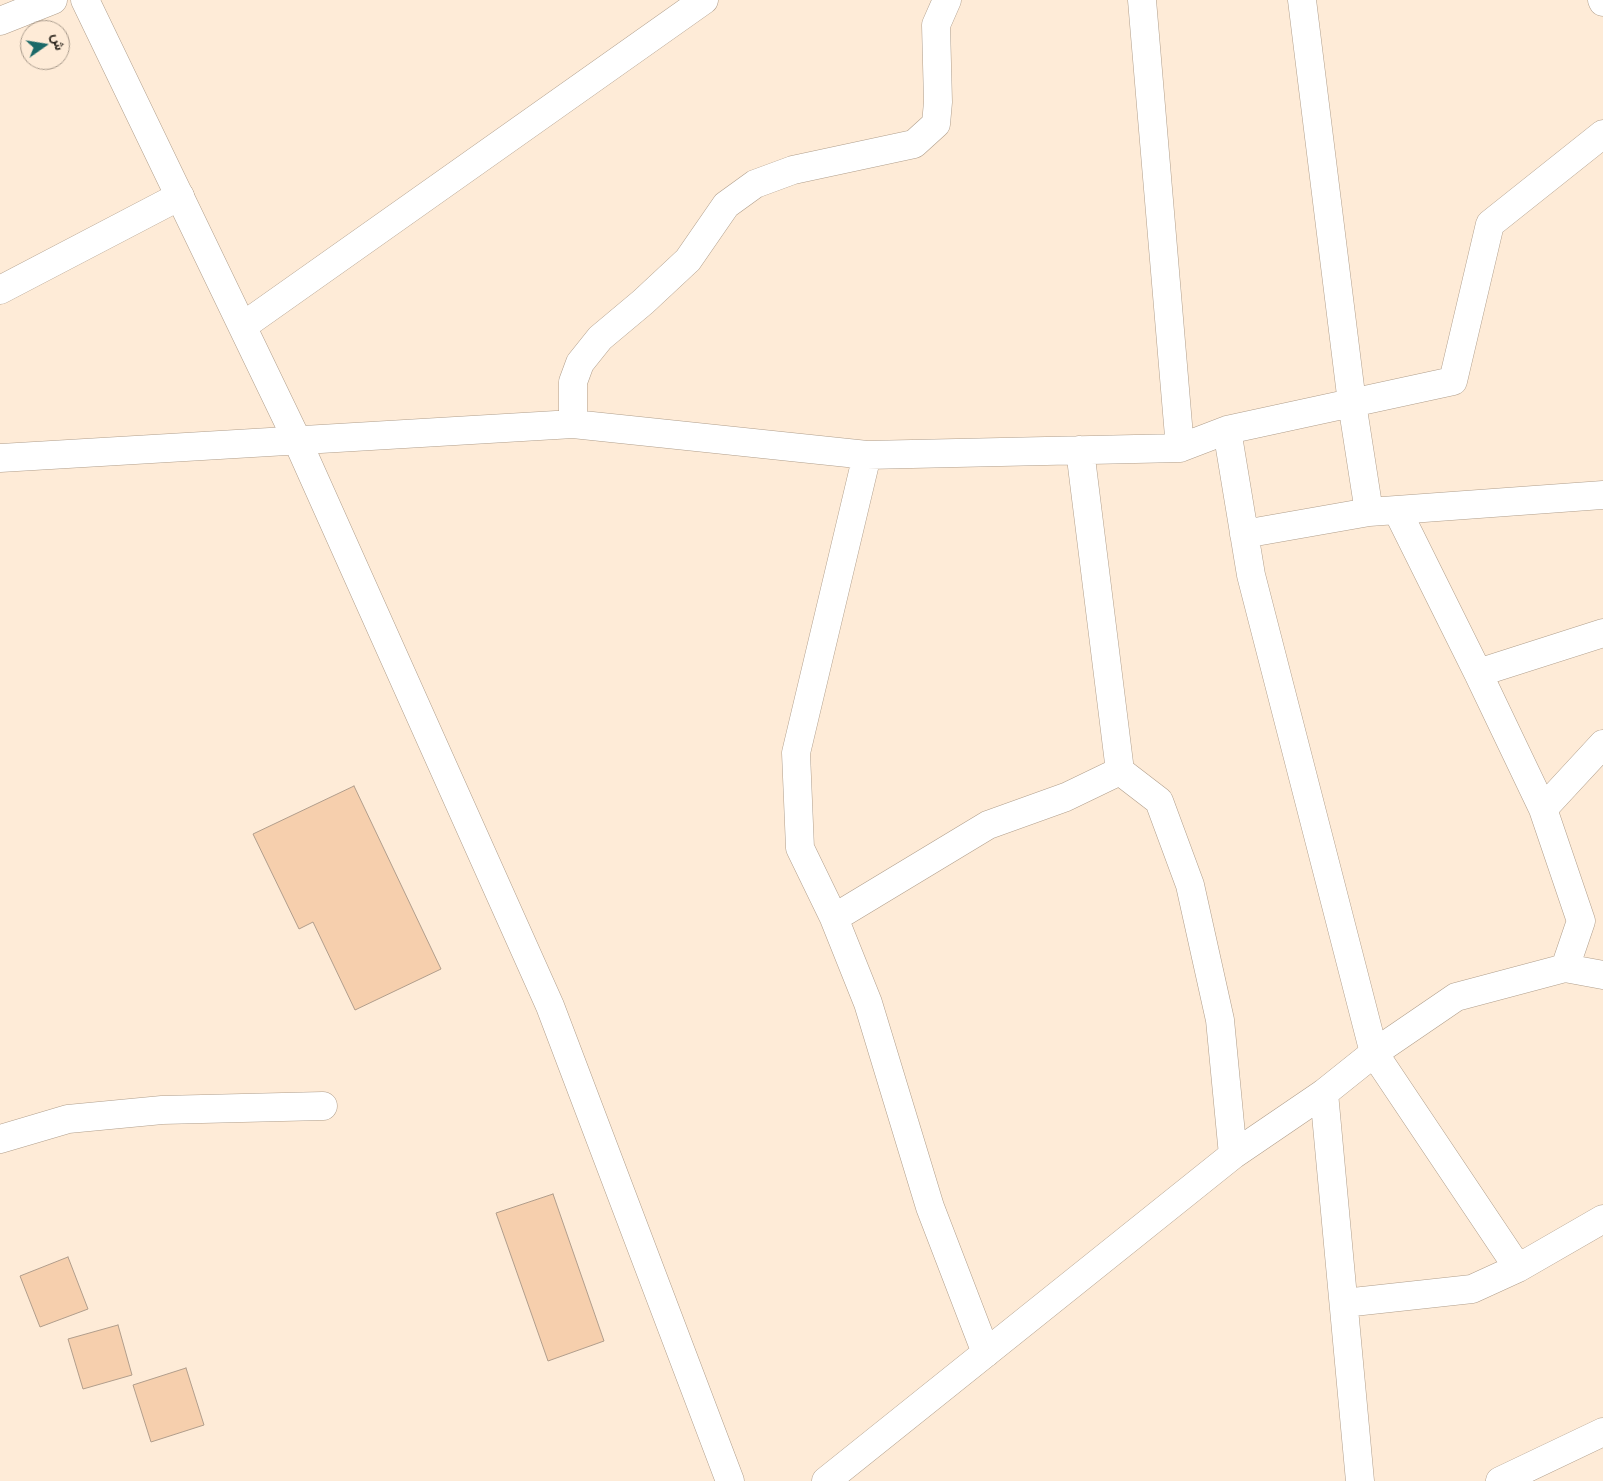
<!DOCTYPE html>
<html>
<head>
<meta charset="utf-8">
<style>
  body { margin:0 }
  #map { position:relative; width:1603px; height:1481px; overflow:hidden; background:#feebd7; font-family:Commissioner,Vazirmatn,sans-serif }
  canvas { display:block }
  .north { position:absolute; left:20px; top:20px; width:50px; height:50px; box-sizing:border-box; background:#feebd7; border:1px solid #a99b8c; border-radius:50%; rotate:77deg; font-size:14px; font-weight:700; line-height:20px; text-align:center; color:#2a241c }
  .north::after { content:''; display:block; margin:auto; width:18px; height:22px; background:#1b6968; clip-path:polygon(50% 0,100% 100%,50% 72%,0 100%) }
</style>
</head>
<body>
<div id="map">
<canvas width="1603" height="1481"></canvas>
<div class="north">ش</div>
</div>
<script>
const ctx = document.querySelector('canvas').getContext('2d');
ctx.lineJoin = 'round';
function fill(path, color) { ctx.fillStyle = color; ctx.fill(path, 'evenodd'); }
const toPath = rows => new Path2D(rows.map(r => 'M' + r).join(''));
function strokePath(path, color, width, dash) { ctx.strokeStyle = color; ctx.lineWidth = width; ctx.lineCap = dash ? 'butt' : 'round'; ctx.setLineDash(dash || []); ctx.stroke(path); }
const building = toPath([
  [354,786,441,969,355,1010,313,922,299,929,253,834,354,786],
  [553,1194,604,1341,548,1361,496,1213,553,1194],
  [68,1257,88,1309,40,1327,20,1276,68,1257],
  [118,1325,132,1375,83,1389,68,1339,118,1325],
  [186,1368,204,1425,151,1442,133,1385,186,1368]
]);
fill(building, '#f6cfad');
strokePath(building, '#b19d8b', 1);
const street = toPath([
  [1142,0,1180,448],
  [1302,0,1352,403,1369,512],
  [1602,0,1603,2],
  [0,21,53,0],
  [0,290,180,196],
  [243,326,704,0],
  [573,424,573,382,580,363,600,338,643,302,688,260,726,205,755,184,793,170,914,144,936,124,938,102,936,25,947,0],
  [1227,430,1251,575,1374,1053,1518,1268],
  [867,455,796,753,800,848,834,918,868,1003,930,1207,986,1353],
  [0,458,573,424,867,455,1180,448,1227,430,1453,381,1490,224,1603,134],
  [1397,510,1478,673,1543,809],
  [1244,534,1369,512,1603,495],
  [1478,673,1603,633],
  [1120,771,1159,801,1190,885,1220,1020,1233,1155],
  [834,918,988,825,1066,797,1120,771,1080,450],
  [1565,968,1603,975],
  [1324,1093,1360,1481],
  [0,1139,68,1119,162,1110,323,1106],
  [1344,1303,1472,1289,1518,1268,1603,1219],
  [826,1481,1233,1155,1324,1093,1374,1053,1456,997,1565,968,1581,921,1543,809,1603,744],
  [1500,1481,1603,1432]
]);
const secondary = toPath([
  [85,0,297,440,550,1006,730,1481]
]);
strokePath(street, '#b09e8b', 29);
strokePath(secondary, '#b09e8b', 29);
strokePath(street, '#fff', 28);
strokePath(secondary, '#fff', 28);
</script>
</body>
</html>
